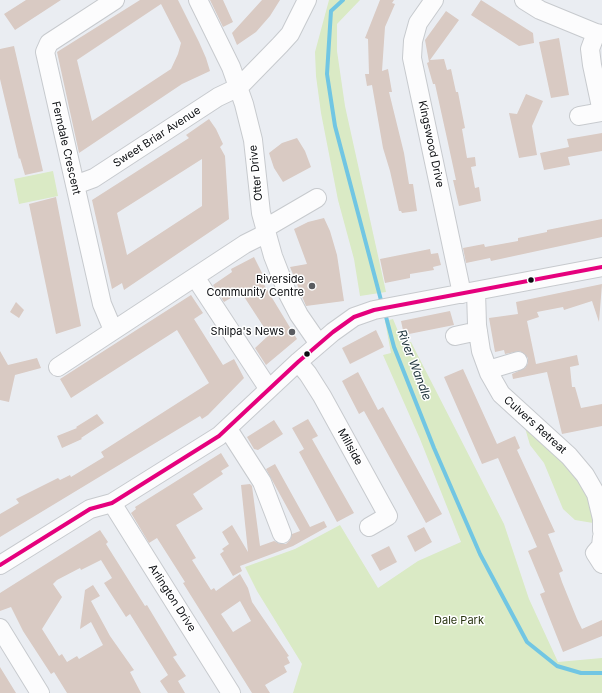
<!DOCTYPE html>
<html>
<head>
<meta charset="utf-8">
<style>
  body { margin:0 }
  canvas { display:block; background:#eaedf2 }
</style>
</head>
<body>
<canvas width="602" height="693"></canvas>
<script>
const ctx = document.querySelector('canvas').getContext('2d');
ctx.lineJoin = 'round';
function fill(path, color) { ctx.fillStyle = color; ctx.fill(path, 'evenodd'); }
const toPath = rows => new Path2D(rows.map(r => 'M' + r).join(''));
function strokePath(path, color, width, dash) { ctx.strokeStyle = color; ctx.lineWidth = width; ctx.lineCap = dash ? 'butt' : 'round'; ctx.setLineDash(dash || []); ctx.stroke(path); }
function label(font, color, halo, rows, align = 'center') {
  ctx.font = font + ' Inter,sans-serif'; ctx.lineWidth = 3; ctx.setLineDash([]); ctx.textBaseline = 'middle'; ctx.strokeStyle = halo; ctx.fillStyle = color; for (const [text, x, y, turn = 0] of rows) {
    ctx.save(); ctx.translate(x, y); ctx.rotate((+turn || 0) * Math.PI / 180); ctx.textAlign = isNaN(turn) ? turn : align; if (halo) ctx.strokeText(text, 0, 0); ctx.fillText(text, 0, 0); ctx.restore();
  }
}
fill(toPath([
  [329,0,360,0,337,24,337,51,345,106,386,292,360,296,354,259,338,200,321,113,316,76,315,52],
  [53,171,58,196,19,204,14,179],
  [393,319,403,343,411,342,504,524,529,599,558,662,602,658,602,693,293,693,302,664,257,591,245,567,295,549,340,525,378,588,418,561,461,542,420,439,383,355,391,353,385,321],
  [523,421,592,487,599,524,575,520,563,509,544,463,530,445]
]), '#daeac5');
strokePath(toPath([
  [343,0,331,11,327,74,335,126,382,304],
  [385,313,394,347,434,448,480,554,527,642,557,666,581,673,602,673]
]), '#71c6e3', 4);
fill(toPath([
  [26,0,61,0,15,30,4,14],
  [140,0,178,0,199,42,206,58,210,71,182,84,79,153,57,52],
  [161,4,181,43,178,54,171,69,92,121,77,60],
  [210,0,223,0,233,22,223,27],
  [262,0,280,0,270,16,256,32,237,45,232,33],
  [380,0,394,0,392,3,395,4,385,27,382,71,388,69,392,92,389,92,404,153,409,184,413,184,417,211,402,213,401,211,399,211,390,171,383,148,372,85,367,86,365,74,369,74,368,39,365,38],
  [481,0,533,33,534,43,519,46,471,15],
  [446,11,459,20,430,60,444,59,447,70,451,69,456,92,458,92,465,128,462,129,467,158,475,157,476,166,471,167,475,188,479,187,481,201,459,206,453,180,456,180,448,143,435,84,433,84,427,63,429,62,425,40],
  [559,38,569,95,551,98,539,42],
  [14,46,43,171,25,175,20,158,19,159,0,79,0,49],
  [526,94,543,101,532,126,537,155,519,158,509,113,517,114],
  [209,119,216,129,223,144,220,147,225,156,229,219,124,290,122,283,112,289,92,200,189,138,186,135],
  [202,159,202,206,127,255,117,213],
  [602,133,602,151,568,157,570,165,544,170,540,153,569,147,567,139],
  [297,138,305,151,311,167,283,182,274,168,269,153,282,143],
  [56,197,81,326,56,334,29,204],
  [324,218,330,231,337,255,344,301,306,306,290,267,307,264,294,229,308,222],
  [602,219,602,237,491,261,490,258,466,263,463,248,484,244,485,247,518,241,518,238,547,232,547,230],
  [430,249,431,254,438,253,441,265,433,267,434,270,410,274,410,278,385,283,380,259],
  [254,257,262,273,263,283,297,339,266,365,255,348,269,335,241,292,224,302,213,285,232,272,231,269],
  [602,284,599,322,592,301,564,310,563,307,537,312,539,317,527,321,536,364,577,355,579,365,570,367,572,387,575,387,581,408,602,404,602,426,562,434,547,372,513,379,512,374,525,368,528,363,528,358,520,351,505,354,504,350,495,352,489,318,518,314,516,302],
  [191,295,203,313,194,319,223,365,234,359,244,378,208,415,202,419,200,416,0,537,0,514,19,503,16,499,58,478,60,480,70,475,71,477,104,457,101,452,209,383,177,330,71,398,60,379],
  [16,302,24,310,19,318,10,312],
  [450,311,454,325,404,335,401,321],
  [376,330,384,347,350,364,342,348],
  [0,351,8,365,37,358,41,368,15,375,9,402,0,400],
  [463,369,497,444,515,436,520,448,517,450,555,532,548,534,563,571,559,573,562,582,577,619,582,629,602,620,602,636,563,652,540,594,545,592,528,551,537,547,498,458,482,464,444,377],
  [358,372,378,410,383,407,442,514,426,523,364,411,359,414,342,381],
  [97,414,104,423,81,438,82,439,62,448,57,436,77,428,76,427],
  [308,419,318,436,312,439,354,513,337,522,299,452,304,449,292,428],
  [274,420,283,434,258,450,254,449,247,437],
  [221,453,229,466,221,471,223,474,193,494,203,509,176,525,196,558,192,560,211,590,214,588,216,591,240,574,248,588,252,602,289,656,287,657,290,663,284,666,287,672,265,685,270,693,252,693,183,583,185,582,157,538,149,543,131,513,136,509,135,507],
  [240,601,251,621,233,632,221,614],
  [275,464,310,527,324,521,327,527,293,546,240,566,242,571,233,576,220,554,224,551,222,549,229,544,222,532,232,525,248,552,241,485,250,484,252,486,260,546,274,541,280,544,286,544,290,540,292,534,300,531,266,469],
  [424,527,432,542,415,552,407,536],
  [100,530,108,542,106,544,145,606,147,605,177,655,173,657,186,676,178,681,185,693,168,693,160,681,168,675,130,614,126,617,104,583,112,578,101,560,81,570,80,568,57,580,53,584,62,597,42,629,59,656,62,654,67,662,77,656,79,659,103,645,91,622,80,629,85,590,93,585,100,596,91,601,110,636,134,670,130,672,141,693,67,693,54,672,51,674,23,631,11,607,0,611,0,593],
  [389,546,397,562,380,571,371,555],
  [0,667,16,693,0,693]
]), '#d9cac3');
const minor = toPath([
  [198,0,231,67,244,104,253,140,261,213,273,256,287,292,299,315,319,344],
  [434,0,418,23,413,41,412,58,462,294],
  [524,0,540,10,596,33],
  [602,34,596,33,590,49,592,65,602,112],
  [579,116,601,112],
  [75,185,94,178,218,97,239,87,280,45,290,34,307,0],
  [195,277,268,388],
  [476,291,477,325,481,351,489,373,501,394,569,456,585,475,596,494,602,519,602,531],
  [113,330,102,304,45,52,49,43,115,0],
  [455,336,478,331],
  [298,362,308,374,322,396,388,516,369,527],
  [58,367,245,244,261,236,269,226,317,198],
  [488,370,518,361],
  [228,429,262,482,282,534],
  [112,503,231,693],
  [602,537,601,546,595,553,602,564],
  [0,565,90,509,112,503,219,436,298,362,333,332,354,317,374,310,602,267],
  [0,628,40,693]
]);
strokePath(minor, '#c7cace', 20);
strokePath(minor, '#fcfcfd', 18);
strokePath(toPath([
  [0,565,90,509,112,503,219,436,298,362,333,332,354,317,374,310,602,267]
]), '#e5007d', 4);
for (const [x, y, r, color] of [
  [531,280,3.5,"#0b0d11"],
  [312,286,4,"#595b60"],
  [292,332,4,"#595b60"],
  [307,354,3.5,"#0b0d11"]
]) { const dot = new Path2D(); dot.arc(x, y, r, 0, 2 * Math.PI); ctx.fillStyle = color; ctx.fill(dot); strokePath(dot, '#fff', 1.5); }
label('11px', '#0b0d11', '#fff', [
  ["Sweet Briar Avenue",157,137,-33],
  ["Kingswood Drive",431,144,78],
  ["Ferndale Crescent",66,148,77],
  ["Otter Drive",256,173,-96],
  ["Culvers Retreat",535,425,42],
  ["Millside",350,447,61],
  ["Arlington Drive",172,598,57]
]);
label('11px', '#0b0d11', '#fff', [
  ["Riverside",304,280],
  ["Community Centre",304,293],
  ["Shilpa's News",284,332]
], 'right');
label('11px', '#283410', '#fff', [
  ["Dale Park",459,621]
]);
label('italic 12px', '#1d323a', '#fff', [
  ["River Wandle",414,365,69]
]);
</script>
</body>
</html>
